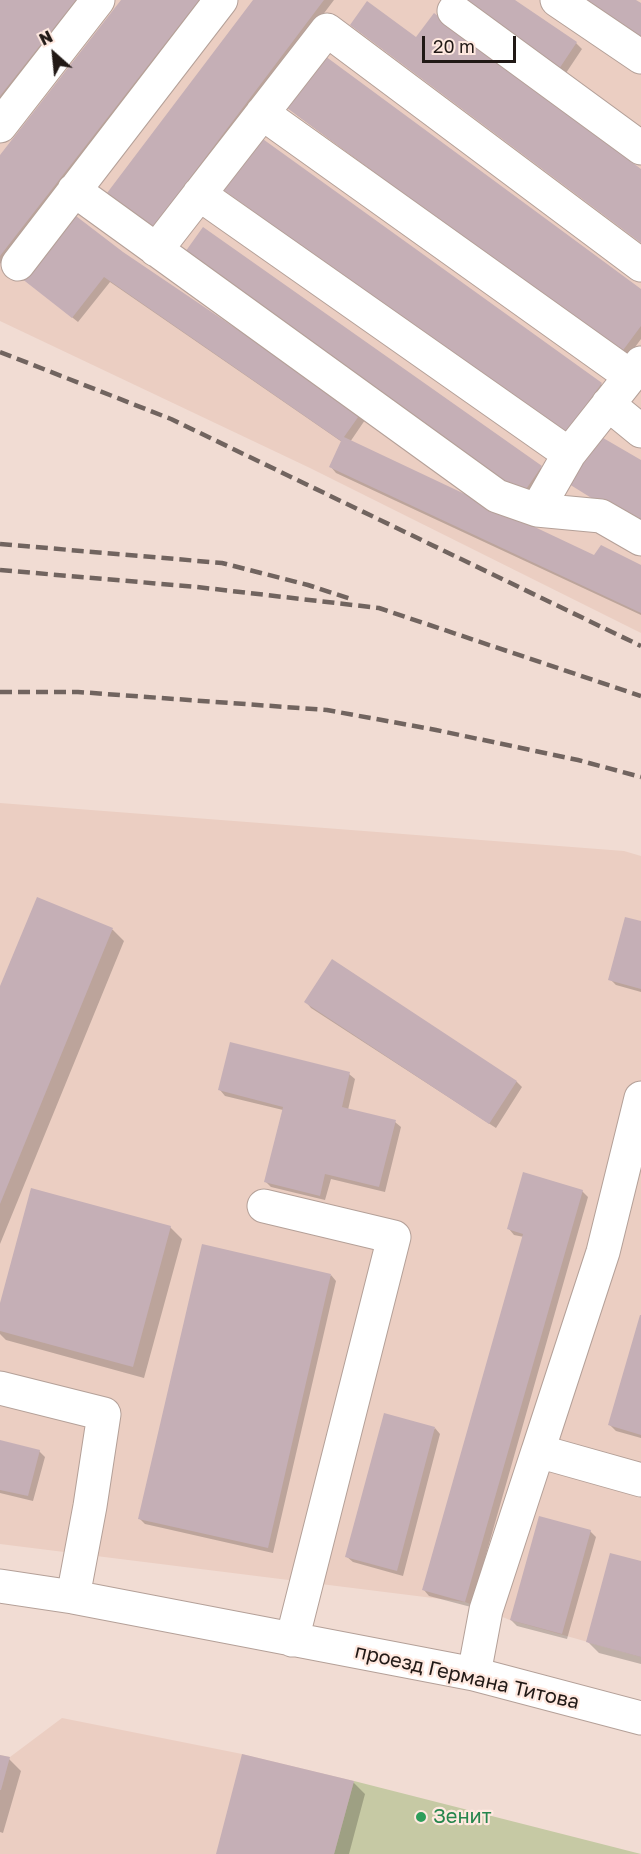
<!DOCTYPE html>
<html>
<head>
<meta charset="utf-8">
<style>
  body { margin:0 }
  #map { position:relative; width:641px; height:1854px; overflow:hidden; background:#f1dcd3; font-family:"Golos Text",sans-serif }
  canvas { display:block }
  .north { position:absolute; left:24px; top:24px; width:60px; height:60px; -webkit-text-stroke:4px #ffe9e0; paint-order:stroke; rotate:333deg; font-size:16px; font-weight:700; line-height:24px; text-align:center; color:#211916 }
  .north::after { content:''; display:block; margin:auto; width:21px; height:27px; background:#211916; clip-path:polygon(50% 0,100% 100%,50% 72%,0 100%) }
  .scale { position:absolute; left:422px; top:36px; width:94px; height:27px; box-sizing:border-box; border:3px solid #211916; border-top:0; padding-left:8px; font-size:18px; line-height:21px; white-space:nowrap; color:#211916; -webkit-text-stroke:4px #ffe9e0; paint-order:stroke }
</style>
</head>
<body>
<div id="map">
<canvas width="641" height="1854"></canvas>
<div class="north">N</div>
<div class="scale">20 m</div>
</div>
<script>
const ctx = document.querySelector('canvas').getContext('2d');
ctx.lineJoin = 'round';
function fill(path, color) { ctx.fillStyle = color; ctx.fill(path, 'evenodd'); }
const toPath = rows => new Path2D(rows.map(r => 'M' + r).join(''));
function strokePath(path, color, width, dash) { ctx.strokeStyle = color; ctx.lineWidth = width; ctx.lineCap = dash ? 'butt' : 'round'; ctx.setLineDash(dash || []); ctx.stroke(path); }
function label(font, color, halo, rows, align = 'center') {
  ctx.font = font + ' "Golos Text",sans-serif'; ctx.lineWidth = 4.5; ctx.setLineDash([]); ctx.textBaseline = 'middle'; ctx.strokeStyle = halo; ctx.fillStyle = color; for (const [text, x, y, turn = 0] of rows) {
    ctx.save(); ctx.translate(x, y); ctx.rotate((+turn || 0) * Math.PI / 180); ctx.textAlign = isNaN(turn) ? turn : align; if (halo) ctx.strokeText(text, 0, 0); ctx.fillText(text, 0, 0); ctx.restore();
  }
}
fill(toPath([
  [0,0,641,0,641,633,310,468,0,321],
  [0,803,624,851,641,856,641,1657,510,1620,465,1602,0,1544],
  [62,1718,242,1754,354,1781,334,1854,0,1854,0,1755,10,1757]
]), '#ebcec2');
fill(toPath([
  [354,1781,641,1854,334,1854]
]), '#c6c9a4');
fill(toPath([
  [0,0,86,0,0,109],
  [123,0,209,0,3,265,0,263,0,158],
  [255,0,334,0,156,235,112,202],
  [512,0,576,43,582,49,564,76],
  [294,113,641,290,641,339,627,358],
  [224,189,601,384,606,389,570,439],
  [204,229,541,468,547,473,528,499],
  [122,254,365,420,350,442,595,557,641,567,641,615,336,473,331,467,342,442,110,282,78,322,23,278],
  [38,899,113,930,124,941,0,1244,0,990],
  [641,923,641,992,616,985,610,979],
  [332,961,517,1082,522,1087,496,1128,311,1008,306,1002],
  [349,1074,355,1079,348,1110,395,1122,401,1127,385,1192,331,1179,325,1200,271,1187,265,1181,283,1110,225,1096,220,1090],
  [582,1191,588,1197,471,1607,429,1596,424,1590,524,1237,514,1235,509,1229],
  [170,1227,182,1239,144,1378,6,1340,0,1334,0,1308],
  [331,1275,336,1281,273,1553,145,1524,139,1518],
  [641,1319,641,1438,616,1431,610,1425],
  [435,1428,440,1434,403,1576,353,1562,347,1557],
  [0,1442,39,1451,45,1457,33,1501,0,1493],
  [590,1531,596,1537,567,1639,517,1626,511,1620],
  [641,1563,641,1664,599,1653,588,1642],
  [0,1756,9,1759,21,1771,3,1833,0,1832],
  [353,1782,365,1794,349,1854,217,1854]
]), '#0003');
fill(toPath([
  [0,0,76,0,0,96],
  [121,0,199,0,0,256,0,155],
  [253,0,324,0,150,231,104,197],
  [452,0,515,0,577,42,557,72],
  [582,0,636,0,641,3,641,40],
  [367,1,416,37,434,13,641,169,641,243,350,25],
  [325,56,641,289,641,326,621,353,287,108],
  [260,137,602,383,564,435,222,189],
  [72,213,123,252,361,413,344,437,594,555,601,545,641,565,641,613,329,467,341,441,104,277,72,318,21,278],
  [203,227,542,466,522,495,183,255],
  [598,435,641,460,641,529,569,484],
  [37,897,113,928,0,1204,0,986],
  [625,917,641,921,641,989,608,980],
  [332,959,517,1081,489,1124,304,1002],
  [230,1042,350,1072,342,1107,396,1120,379,1187,325,1174,320,1196,264,1182,283,1107,218,1090],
  [523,1172,583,1190,465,1602,422,1590,523,1234,507,1229],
  [31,1188,171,1226,133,1367,0,1331,0,1303],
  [202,1244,331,1274,268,1548,138,1519],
  [640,1315,641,1315,641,1435,608,1425],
  [384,1413,435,1427,397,1571,345,1557],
  [0,1440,40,1450,28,1496,0,1490],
  [539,1516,591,1530,562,1634,510,1620],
  [610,1553,641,1561,641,1657,586,1642],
  [242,1754,354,1781,334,1854,216,1854],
  [0,1755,10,1757,1,1790,0,1790]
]), '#c5afb6');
const minor = toPath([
  [557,0,641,57],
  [454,11,641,148],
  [262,113,630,376],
  [0,126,98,0],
  [74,190,497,496,537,510,601,516,641,539],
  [199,194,569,454],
  [156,250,327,30,641,265],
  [18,264,221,0],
  [608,404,641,431],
  [537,510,569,454,641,363],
  [641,1098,603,1252,538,1451,641,1480],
  [264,1206,394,1237,292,1640],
  [0,1388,104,1414,90,1506,73,1597],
  [0,1586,73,1597,474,1674,641,1718],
  [474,1674,486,1610,538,1451]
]);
strokePath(minor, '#b4a098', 35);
strokePath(minor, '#fff', 33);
strokePath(toPath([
  [0,352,171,419,641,646],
  [0,544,222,563,308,585,351,599],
  [0,570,197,587,379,608,641,696],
  [0,692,78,692,327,710,436,730,578,760,641,777]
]), '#71645f', 4.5, [12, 6]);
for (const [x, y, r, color] of [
  [421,1817,6,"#2e9e5b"]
]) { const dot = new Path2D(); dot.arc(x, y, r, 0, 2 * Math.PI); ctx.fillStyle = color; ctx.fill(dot); strokePath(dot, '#ffe9e0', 2); }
label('20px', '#211916', '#ffe9e0', [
  ["проезд Германа Титова",467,1677,13]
]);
label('20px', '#27864d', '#ffe9e0', [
  ["Зенит",433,1817]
], 'left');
</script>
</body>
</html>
